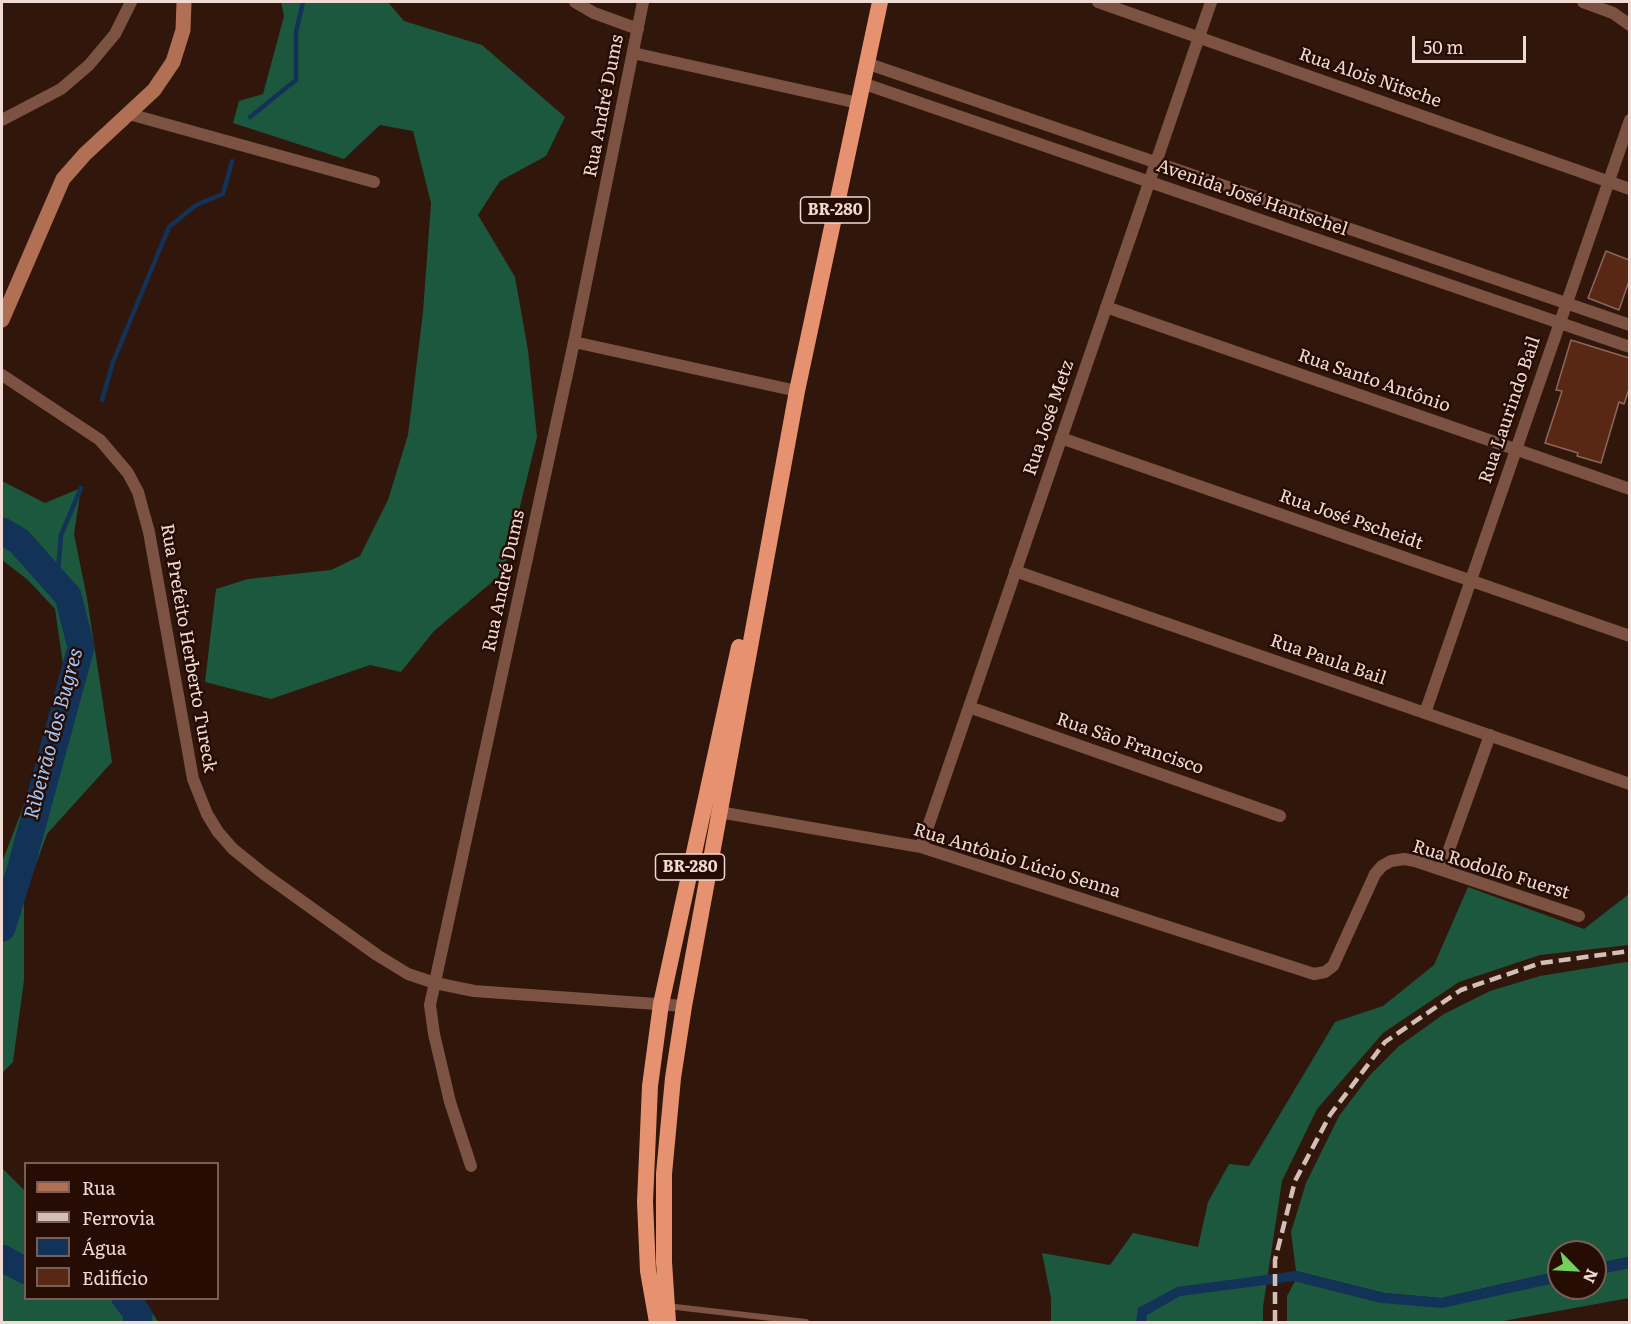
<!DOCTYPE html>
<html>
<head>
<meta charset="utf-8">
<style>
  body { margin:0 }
  #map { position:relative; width:1631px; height:1324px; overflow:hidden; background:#31160b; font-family:Literata,serif }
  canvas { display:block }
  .frame { position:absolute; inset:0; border:3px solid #efdbd4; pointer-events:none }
  .legend { position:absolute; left:24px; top:1162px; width:195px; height:138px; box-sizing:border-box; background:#270c04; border:2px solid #775f57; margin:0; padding:8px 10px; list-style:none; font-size:18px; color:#efdbd4 }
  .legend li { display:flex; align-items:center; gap:12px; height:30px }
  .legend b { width:30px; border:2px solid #775f57 }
  .north { position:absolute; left:1547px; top:1240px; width:60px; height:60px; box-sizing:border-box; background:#270c04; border:2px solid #775f57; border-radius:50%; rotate:114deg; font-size:16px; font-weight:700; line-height:24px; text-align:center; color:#efdbd4 }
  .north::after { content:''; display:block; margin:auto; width:21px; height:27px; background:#74d25c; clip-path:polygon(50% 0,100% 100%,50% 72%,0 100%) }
  .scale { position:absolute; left:1412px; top:36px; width:114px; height:27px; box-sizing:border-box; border:3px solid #efdbd4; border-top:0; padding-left:8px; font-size:18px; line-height:21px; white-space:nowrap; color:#efdbd4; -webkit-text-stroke:4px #270c04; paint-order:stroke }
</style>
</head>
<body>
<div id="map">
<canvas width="1631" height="1324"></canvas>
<div class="frame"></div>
<ul class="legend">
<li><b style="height:8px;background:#b16f54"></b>Rua</li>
<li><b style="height:8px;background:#d4bfb7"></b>Ferrovia</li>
<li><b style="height:16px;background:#123258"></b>Água</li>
<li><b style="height:16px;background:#582815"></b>Edifício</li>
</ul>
<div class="north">N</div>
<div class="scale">50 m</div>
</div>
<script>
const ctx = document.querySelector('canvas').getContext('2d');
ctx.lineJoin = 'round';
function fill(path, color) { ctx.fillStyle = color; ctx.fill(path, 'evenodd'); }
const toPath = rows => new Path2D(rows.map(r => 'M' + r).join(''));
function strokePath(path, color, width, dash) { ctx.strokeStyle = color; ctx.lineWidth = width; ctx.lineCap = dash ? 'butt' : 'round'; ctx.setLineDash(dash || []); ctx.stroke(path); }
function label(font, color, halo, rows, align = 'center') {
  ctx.font = font + ' Literata,serif'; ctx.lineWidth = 5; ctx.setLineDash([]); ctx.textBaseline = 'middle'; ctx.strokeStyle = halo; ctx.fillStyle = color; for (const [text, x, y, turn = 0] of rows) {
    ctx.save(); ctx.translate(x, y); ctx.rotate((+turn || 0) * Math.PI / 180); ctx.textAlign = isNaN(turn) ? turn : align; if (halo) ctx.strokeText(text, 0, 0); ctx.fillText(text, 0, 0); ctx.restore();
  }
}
fill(toPath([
  [281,2,388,2,404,21,482,45,565,117,546,156,500,181,478,215,515,277,528,350,537,437,504,572,434,631,401,672,370,665,271,699,205,682,216,589,248,579,331,570,360,556,388,500,408,435,423,312,431,203,413,131,380,125,344,159,233,123,239,101,263,94,284,16],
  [2,481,45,503,81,488,74,534,87,598,112,762,47,834,24,897,24,980,13,1062,2,1073,2,862,43,756,64,671,55,609,28,580,2,560],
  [1468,887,1584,929,1629,894,1629,945,1540,955,1459,982,1383,1033,1317,1109,1282,1181,1263,1307,1263,1322,1051,1322,1051,1298,1042,1253,1110,1265,1133,1233,1198,1247,1208,1202,1229,1164,1249,1166,1335,1022,1383,1006,1434,965],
  [1626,962,1629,962,1629,1257,1595,1264,1595,1252,1559,1252,1559,1271,1441,1298,1384,1293,1296,1271,1291,1232,1306,1183,1339,1116,1370,1075,1399,1046,1444,1014,1490,991,1540,976],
  [2,1168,25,1191,26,1298,144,1299,158,1322,2,1322],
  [1629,1268,1629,1298,1498,1322,1287,1322,1287,1296,1295,1281,1382,1303,1508,1292,1559,1282,1559,1288,1595,1288,1595,1275]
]), '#1b583e');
fill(toPath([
  [1629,1257,1629,1268,1595,1275,1595,1264],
  [1296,1271,1384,1293,1441,1298,1559,1271,1559,1282,1442,1308,1382,1303,1295,1281,1180,1296,1147,1315,1146,1322,1136,1322,1138,1308,1177,1287]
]), '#123258');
strokePath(toPath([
  [250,117,296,80,296,32,303,2],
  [102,400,113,362,169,227,196,205,223,194,232,161],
  [57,583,61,535,81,488]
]), '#123258', 4.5);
strokePath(toPath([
  [2,531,19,541,68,596,81,647,21,867,2,928],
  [2,1258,26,1271],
  [125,1298,139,1315,136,1322]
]), '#123258', 27);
const building = toPath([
  [1606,251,1629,260,1629,281,1619,310,1588,298,1606,251],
  [1571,340,1629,358,1629,389,1624,404,1619,402,1601,463,1577,456,1578,453,1545,443,1562,391,1556,390,1571,340]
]);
fill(building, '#582815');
strokePath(building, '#8b685c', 1.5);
strokePath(toPath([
  [667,1306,806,1322]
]), '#7c5242', 6);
strokePath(toPath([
  [575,2,594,13,638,29],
  [1098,2,1630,189],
  [1583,2,1613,13,1630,25],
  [633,53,858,103],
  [866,63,1630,325],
  [862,83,1630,347],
  [129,114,374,182],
  [2,120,61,89,89,65,115,34,131,2],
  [1106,307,1630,489],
  [574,342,797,391],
  [2,375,100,440,128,473,138,492,149,532,193,779,207,814,218,832,233,849,264,874,377,955,408,974,435,983,474,991,684,1006],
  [1061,438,1630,636],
  [1015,571,1630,784],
  [969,707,1280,816],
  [1425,713,1630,120],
  [713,811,921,847,1314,974,1325,972,1333,966,1375,874,1382,866,1391,861,1404,859,1415,861,1579,916],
  [921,847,1211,2],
  [1442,869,1490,735],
  [471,1166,450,1102,434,1034,430,1005,574,342,643,2]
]), '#7c5242', 12);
strokePath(toPath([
  [2,320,63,179,85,154,154,90,173,62,183,30,184,2]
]), '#b16f54', 15);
strokePath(toPath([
  [657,1322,648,1271,645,1202,650,1086,661,1004,739,647],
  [668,1322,664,1262,664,1174,673,1078,684,1006,797,391,880,2]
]), '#e69270', 16);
strokePath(toPath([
  [1275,1322,1275,1260,1295,1181,1330,1115,1385,1042,1461,990,1541,963,1630,951]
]), '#d4bfb7', 4.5, [12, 6]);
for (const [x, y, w] of [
  [835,210,69],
  [690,867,69]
]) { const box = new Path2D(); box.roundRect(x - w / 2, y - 13, w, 26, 4.5); ctx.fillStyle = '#270c04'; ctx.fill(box); strokePath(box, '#efdbd4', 1.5); }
label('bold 16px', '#efdbd4', null, [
  ["BR-280",835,210],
  ["BR-280",690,867]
]);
label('18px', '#efdbd4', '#270c04', [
  ["Rua Alois Nitsche",1370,78,19],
  ["Rua André Dums",604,106,-79],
  ["Avenida José Hantschel",1252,198,19],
  ["Rua Santo Antônio",1374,381,19],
  ["Rua Laurindo Bail",1510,410,-71],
  ["Rua José Metz",1049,418,-71],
  ["Rua José Pscheidt",1351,520,19],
  ["Rua André Dums",504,581,-78],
  ["Rua Prefeito Herberto Tureck",188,648,80],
  ["Rua Paula Bail",1328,660,19],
  ["Rua São Francisco",1130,744,19],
  ["Rua Antônio Lúcio Senna",1017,861,17],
  ["Rua Rodolfo Fuerst",1491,870,17]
]);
label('italic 20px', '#9fc9fc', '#270c04', [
  ["Ribeirão dos Bugres",54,734,-75]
]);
</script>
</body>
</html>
